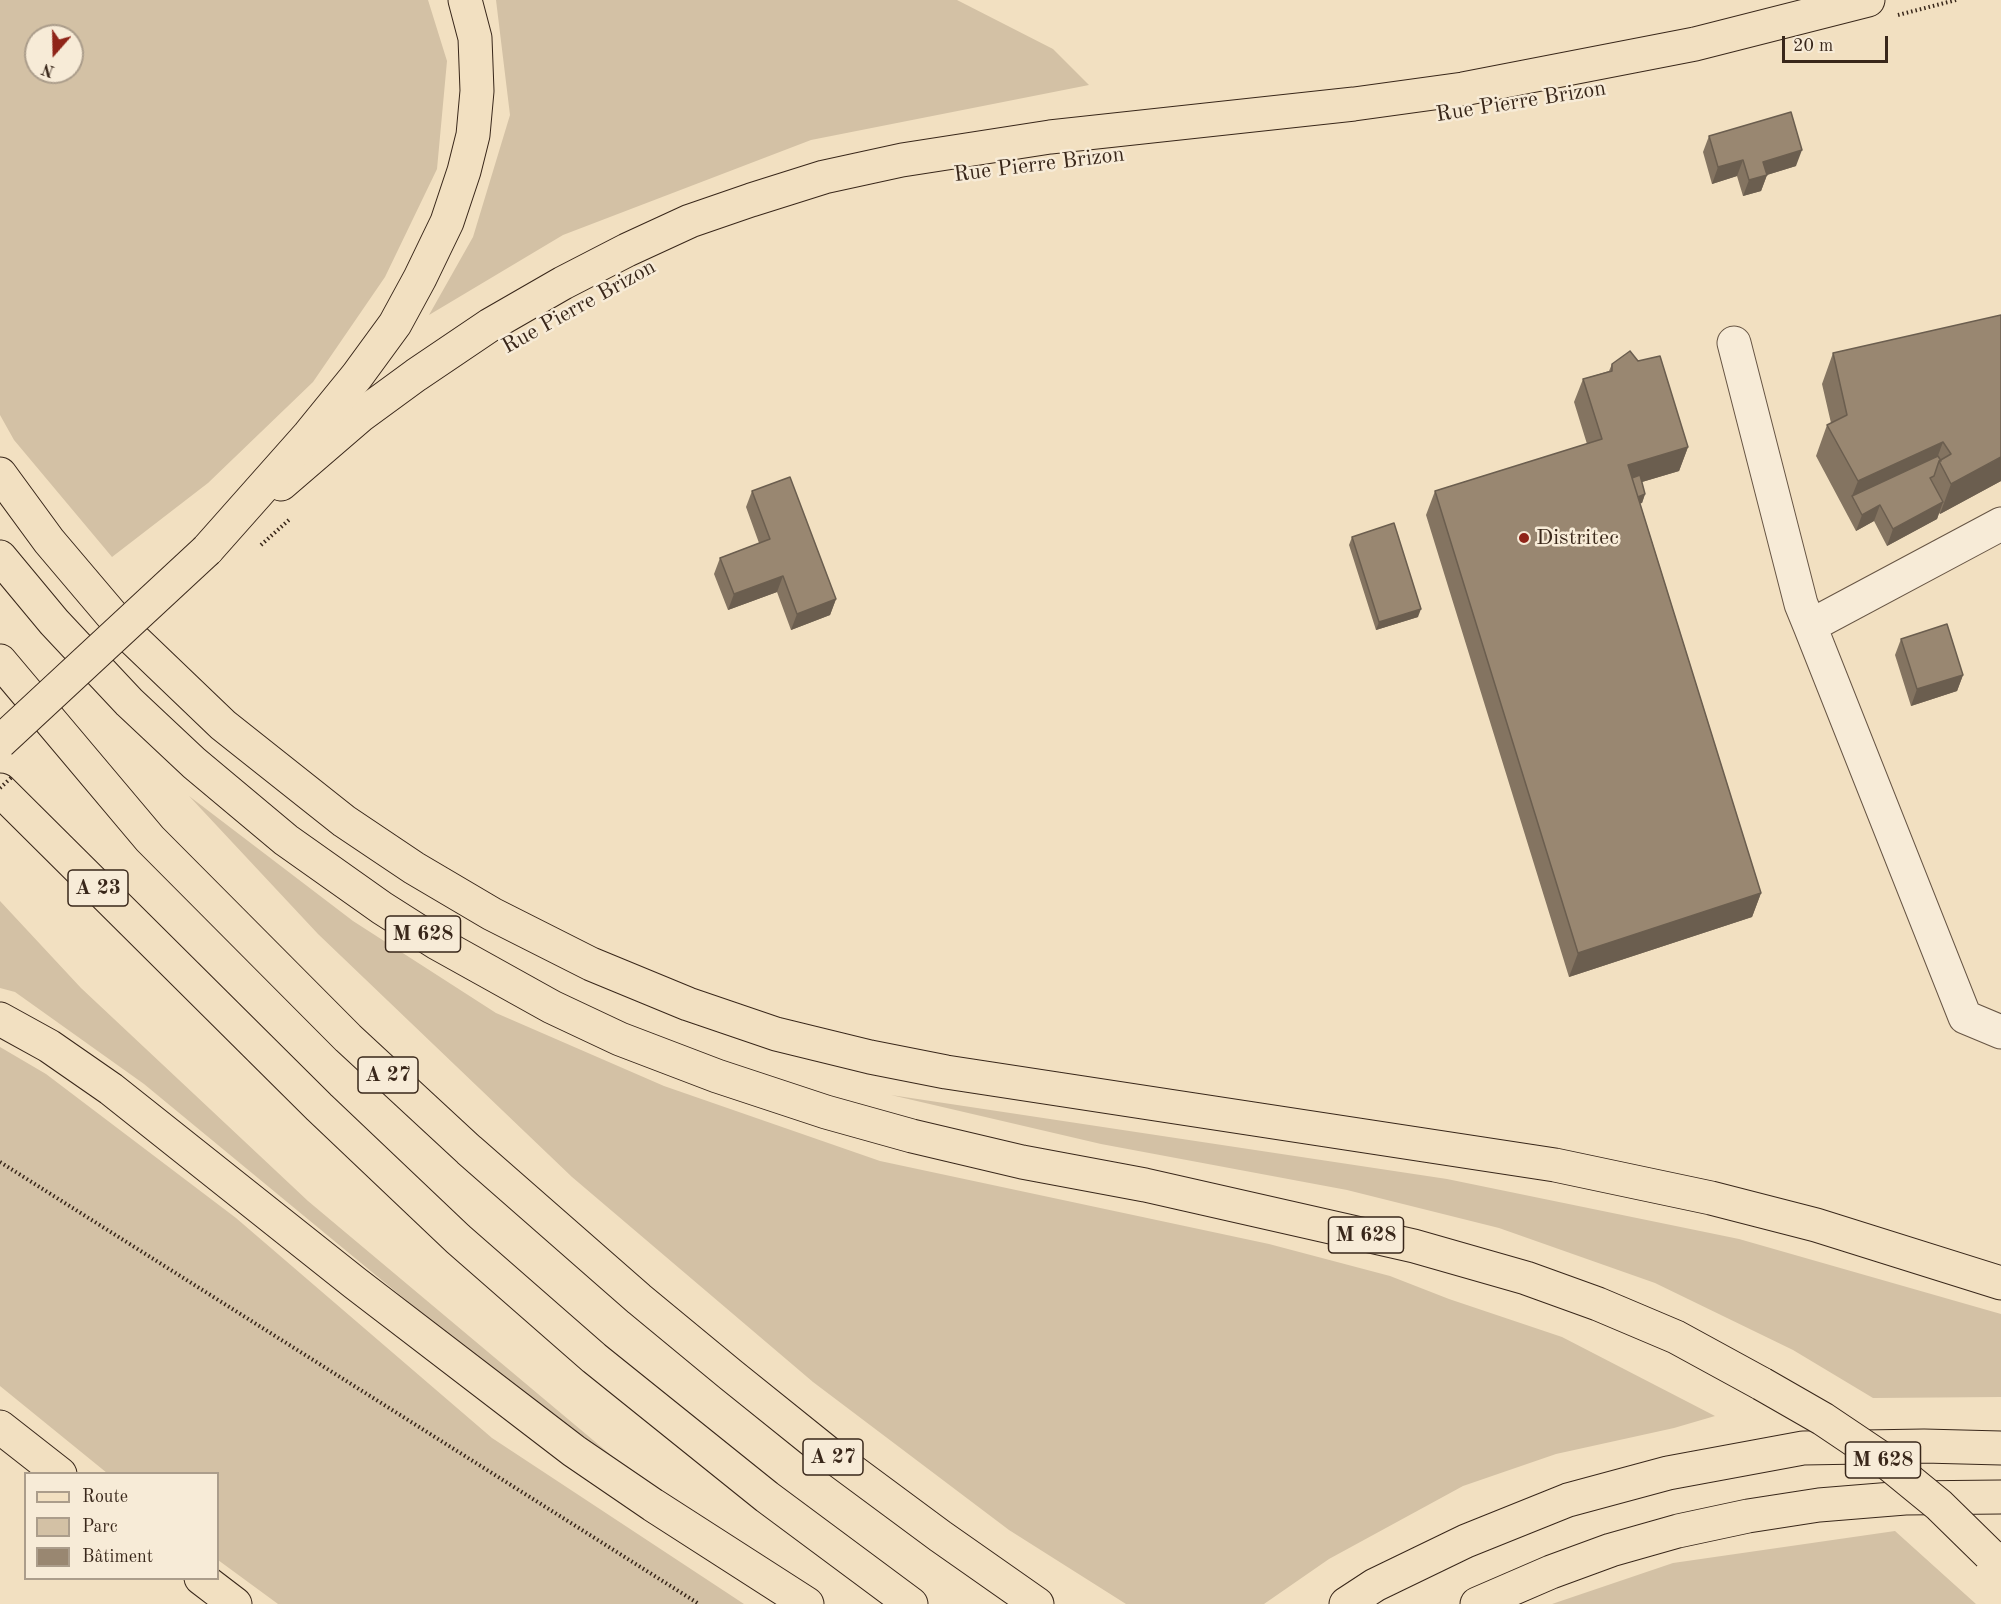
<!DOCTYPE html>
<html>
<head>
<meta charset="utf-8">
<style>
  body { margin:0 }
  #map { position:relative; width:2001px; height:1604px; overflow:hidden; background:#f2e0c1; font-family:"Old Standard TT",serif }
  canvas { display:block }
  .legend { position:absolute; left:24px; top:1472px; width:195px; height:108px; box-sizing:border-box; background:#f7ebd7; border:2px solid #ab9d8b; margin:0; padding:8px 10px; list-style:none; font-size:18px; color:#39271a }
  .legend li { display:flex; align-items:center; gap:12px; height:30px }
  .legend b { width:30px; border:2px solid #ab9d8b }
  .north { position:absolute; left:24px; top:24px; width:60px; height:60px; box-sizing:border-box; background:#f7ebd7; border:2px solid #ab9d8b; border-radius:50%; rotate:200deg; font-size:16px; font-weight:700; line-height:24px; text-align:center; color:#39271a }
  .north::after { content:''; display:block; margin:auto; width:21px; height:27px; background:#8f2418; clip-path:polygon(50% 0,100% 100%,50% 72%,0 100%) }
  .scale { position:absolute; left:1782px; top:36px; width:106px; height:27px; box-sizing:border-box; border:3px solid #39271a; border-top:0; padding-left:8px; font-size:18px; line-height:21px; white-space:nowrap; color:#39271a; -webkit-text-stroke:4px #f7ebd7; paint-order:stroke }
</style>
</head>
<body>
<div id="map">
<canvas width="2001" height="1604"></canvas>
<ul class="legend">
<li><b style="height:8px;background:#f2e0c1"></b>Route</li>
<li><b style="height:16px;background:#d3c1a5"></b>Parc</li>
<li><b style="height:16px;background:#998771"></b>Bâtiment</li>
</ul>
<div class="north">N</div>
<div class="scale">20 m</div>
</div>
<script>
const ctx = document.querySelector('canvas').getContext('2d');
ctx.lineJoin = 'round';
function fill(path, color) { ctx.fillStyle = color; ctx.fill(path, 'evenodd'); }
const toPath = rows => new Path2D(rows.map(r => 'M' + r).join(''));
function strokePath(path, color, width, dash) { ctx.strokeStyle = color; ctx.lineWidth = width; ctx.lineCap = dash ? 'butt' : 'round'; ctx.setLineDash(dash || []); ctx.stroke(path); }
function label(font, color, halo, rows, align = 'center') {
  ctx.font = font + ' "Old Standard TT",serif'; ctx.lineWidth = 5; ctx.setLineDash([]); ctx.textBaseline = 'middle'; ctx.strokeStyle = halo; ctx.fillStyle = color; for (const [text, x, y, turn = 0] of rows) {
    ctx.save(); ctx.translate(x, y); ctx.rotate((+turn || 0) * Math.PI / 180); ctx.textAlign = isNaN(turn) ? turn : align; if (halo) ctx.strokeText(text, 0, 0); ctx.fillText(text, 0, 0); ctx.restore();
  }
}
fill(toPath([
  [0,0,428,0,447,61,437,169,385,277,313,382,208,483,112,557,14,440,0,415],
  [36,36,72,36,72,72,36,72],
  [496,0,957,0,1053,49,1089,85,811,140,563,235,429,315,473,237,510,115],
  [189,796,353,921,496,1013,664,1086,880,1161,1269,1244,1390,1276,1449,1299,1562,1337,1715,1416,1674,1428,1556,1454,1463,1486,1329,1559,1264,1604,1126,1604,1009,1530,813,1382,572,1177,318,934],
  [0,901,81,988,308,1201,612,1456,528,1397,418,1310,144,1084,15,992,0,988],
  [0,1047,46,1074,236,1218,492,1438,744,1604,278,1604,218,1560,218,1474,107,1473,0,1386],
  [891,1095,1447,1179,1739,1239,2001,1314,2001,1397,1873,1398,1793,1350,1655,1283,1499,1228,1347,1190,1101,1144],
  [1895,1531,1976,1604,1552,1604,1673,1563]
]), '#d3c1a5');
const minor = toPath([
  [1734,343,1801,604,1810,626,1965,1017,2001,1032],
  [1810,626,2001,524]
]);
const major = toPath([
  [281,484,360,416,416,375,490,325,563,283,627,250,690,221,751,200,824,177,902,160,1050,137,1354,104,1463,89,1695,44,1868,0]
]);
const highway = toPath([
  [0,474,49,541,127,633,223,725,344,821,414,868,492,914,591,964,688,1004,776,1034,870,1057,946,1072,1555,1165,1711,1198,1816,1225,2001,1283],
  [207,550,309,435,357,376,395,324,420,278,447,222,464,171,473,135,477,91,475,38,465,0],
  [0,557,54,622,129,702,194,763,286,840,382,908,437,943,552,1007,620,1039,717,1076,826,1112,912,1136,1022,1162,1145,1185,1414,1246,1526,1278,1598,1304,1676,1337,1762,1384],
  [0,661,150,839,348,1038,469,1150,639,1299,731,1375,828,1453,940,1536,1037,1604],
  [0,790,319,1107,458,1239,594,1358,767,1497,911,1604],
  [0,1019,49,1046,111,1089,355,1283,574,1451,653,1505,807,1604],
  [0,1427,60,1474],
  [201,1578,235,1604],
  [1346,1604,1375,1585,1466,1541,1568,1500,1668,1473,1803,1448,1924,1446,2001,1448],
  [1477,1604,1551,1572,1611,1550,1678,1531,1748,1516,1819,1505,1905,1498,2001,1497]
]);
strokePath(minor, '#675544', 35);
strokePath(major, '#39271a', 35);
strokePath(highway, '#39271a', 35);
strokePath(toPath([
  [1898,15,1956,0],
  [261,545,291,518],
  [0,1162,699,1604]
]), '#39271a', 4, [1.5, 3]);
strokePath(minor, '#f7ebd7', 33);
strokePath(major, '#f2e0c1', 33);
strokePath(highway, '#f2e0c1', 33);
const majorBridge = toPath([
  [0,742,207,550]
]);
const highwayBridge = toPath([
  [1762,1384,1823,1419,1884,1460,1939,1505,1989,1554]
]);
strokePath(majorBridge, '#39271a', 35, []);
strokePath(highwayBridge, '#39271a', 35, []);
strokePath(toPath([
  [0,788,13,776]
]), '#39271a', 4, [1.5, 3]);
strokePath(majorBridge, '#f2e0c1', 33);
strokePath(highwayBridge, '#f2e0c1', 33);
fill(toPath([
  [1709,136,1796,166,1767,175,1761,191,1743,196,1737,176,1712,184,1703,152],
  [1833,353,2001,481,1940,514,1939,513,1937,519,1887,546,1874,521,1856,531,1816,456,1827,425,1831,423,1822,384],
  [1612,364,1688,447,1679,471,1642,482,1645,494,1642,503,1640,503,1761,893,1752,917,1569,977,1426,515,1435,491,1587,444,1574,402,1583,379,1609,371],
  [752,491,836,599,830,615,791,630,777,592,728,610,714,574,720,558,759,543,746,507],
  [1352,537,1418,617,1376,630,1349,545],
  [1901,639,1963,675,1957,691,1911,706,1895,655]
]), '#847461');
fill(toPath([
  [1802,150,1796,166,1757,178,1763,162],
  [1743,160,1737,176,1712,184,1718,167],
  [1767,175,1761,191,1743,196,1749,180],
  [1943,442,1932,472,1852,496,1858,481],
  [1688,447,1679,471,1625,487,1628,465],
  [2001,457,2001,481,1940,514,1951,484],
  [1645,494,1642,503,1626,508,1629,500],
  [1943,502,1937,519,1887,546,1893,529],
  [1880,505,1874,521,1856,531,1862,515],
  [783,576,777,592,728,610,734,594],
  [836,599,830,615,791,630,797,614],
  [1421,609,1418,617,1376,630,1379,622],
  [1963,675,1957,691,1911,706,1917,689],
  [1761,893,1752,917,1569,977,1578,953]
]), '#6b5e4f');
const building = toPath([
  [1791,112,1802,150,1763,162,1767,175,1749,180,1743,160,1718,167,1709,136,1791,112],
  [2001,315,2001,457,1951,484,1939,461,1951,454,1943,442,1858,481,1827,425,1847,415,1833,353,2001,315],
  [1630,351,1638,361,1660,356,1688,447,1628,465,1761,893,1578,953,1435,491,1602,439,1583,379,1612,371,1612,364,1630,351],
  [1938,456,1941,461,1939,461,1934,476,1930,478,1943,502,1893,529,1880,505,1862,515,1852,496,1938,456],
  [1640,475,1645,494,1638,497,1632,478,1640,475],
  [790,477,836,599,797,614,783,576,734,594,720,558,770,539,752,491,790,477],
  [1394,523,1421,609,1379,622,1352,537,1394,523],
  [1947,624,1963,675,1917,689,1901,639,1947,624]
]);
fill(building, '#998771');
strokePath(building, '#6b5e4f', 1.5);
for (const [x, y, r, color] of [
  [1524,538,6,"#8f2418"]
]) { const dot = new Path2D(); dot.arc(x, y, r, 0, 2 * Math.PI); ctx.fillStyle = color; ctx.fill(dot); strokePath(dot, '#f7ebd7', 2); }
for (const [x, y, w] of [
  [98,888,60],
  [423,934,75],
  [388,1075,60],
  [1366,1235,75],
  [833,1457,60],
  [1883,1460,75]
]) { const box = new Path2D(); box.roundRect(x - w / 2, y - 18, w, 36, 4.5); ctx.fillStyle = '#f7ebd7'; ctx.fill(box); strokePath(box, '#39271a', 1.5); }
label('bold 21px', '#39271a', null, [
  ["A 23",98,888],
  ["M 628",423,934],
  ["A 27",388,1075],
  ["M 628",1366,1235],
  ["A 27",833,1457],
  ["M 628",1883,1460]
]);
label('22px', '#39271a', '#f7ebd7', [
  ["Rue Pierre Brizon",1521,102,-9],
  ["Rue Pierre Brizon",1039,165,-7],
  ["Rue Pierre Brizon",579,307,-29]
]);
label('22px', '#39271a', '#f7ebd7', [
  ["Distritec",1536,538]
], 'left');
</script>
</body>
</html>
